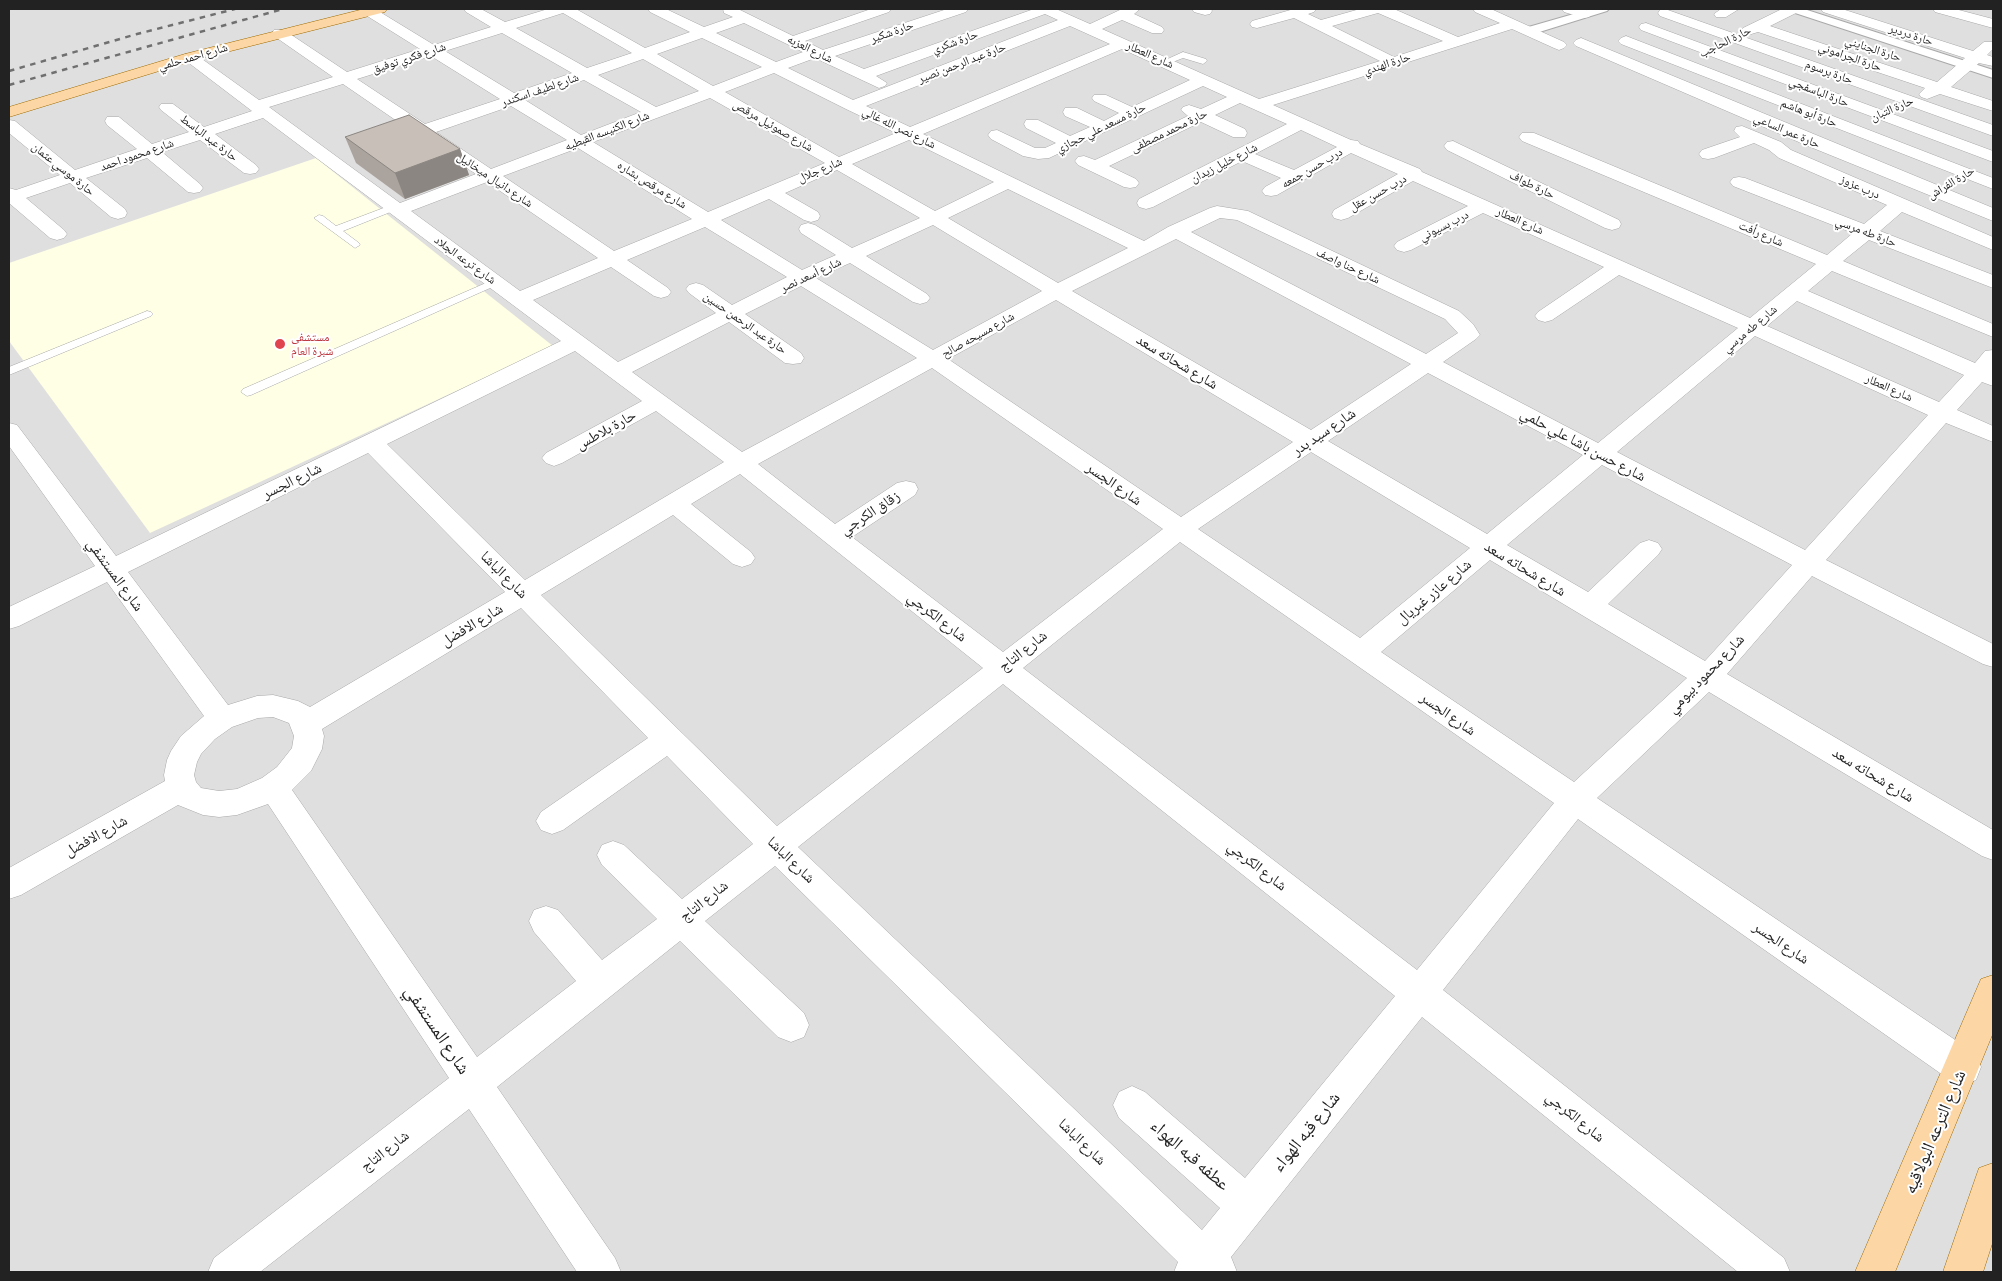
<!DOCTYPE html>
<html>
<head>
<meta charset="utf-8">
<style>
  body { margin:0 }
  #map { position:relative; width:2002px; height:1281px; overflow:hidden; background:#f2efe9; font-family:"Alegreya Sans",sans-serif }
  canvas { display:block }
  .frame { position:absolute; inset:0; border:10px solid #222; pointer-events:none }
</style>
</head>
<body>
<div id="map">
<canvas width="2002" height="1281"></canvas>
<div class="frame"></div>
</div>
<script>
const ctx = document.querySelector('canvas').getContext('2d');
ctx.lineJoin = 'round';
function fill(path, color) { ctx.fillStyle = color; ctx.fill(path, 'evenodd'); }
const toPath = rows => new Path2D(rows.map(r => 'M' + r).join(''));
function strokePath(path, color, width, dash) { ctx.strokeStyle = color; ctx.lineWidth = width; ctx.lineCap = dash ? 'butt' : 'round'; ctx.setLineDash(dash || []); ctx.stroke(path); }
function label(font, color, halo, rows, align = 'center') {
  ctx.font = font + ' "Alegreya Sans","Noto Naskh Arabic",sans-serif'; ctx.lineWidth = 4; ctx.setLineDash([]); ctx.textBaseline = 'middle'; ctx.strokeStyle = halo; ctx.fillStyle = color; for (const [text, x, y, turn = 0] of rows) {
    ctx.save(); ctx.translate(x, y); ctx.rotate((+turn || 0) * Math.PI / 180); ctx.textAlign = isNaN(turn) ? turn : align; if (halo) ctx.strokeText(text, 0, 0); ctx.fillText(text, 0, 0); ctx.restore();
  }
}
fill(toPath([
  [9,9,1993,9,1993,1272,9,1272]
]), '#e0dfdf');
fill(toPath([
  [316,158,553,346,150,533,9,341,9,263]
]), '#ffffe5');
const service = toPath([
  [1183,52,1206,59,1207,61,1203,64,1183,58,1165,65,1161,62,1183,52],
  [394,204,398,205,398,209,343,231,359,243,360,245,355,248,314,218,319,215,323,216,336,226,394,204],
  [495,279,500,282,499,284,251,395,247,396,241,392,243,389,495,279],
  [147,311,151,312,153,314,151,316,9,375,9,367,147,311]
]);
const pedestrian = toPath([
  [1591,9,1609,9,1607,11,1533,34,1525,34,1523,31,1525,28,1591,9],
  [1787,9,1804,9,1993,70,1993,78,1789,11,1787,9]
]);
const minor = toPath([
  [363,9,375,9,434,45,491,27,466,12,464,9,481,9,505,22,548,9,576,9,645,48,690,32,650,12,648,9,666,9,704,27,733,17,724,13,723,9,738,9,793,36,871,9,891,9,889,12,805,41,823,50,947,9,968,9,966,12,835,56,864,69,1034,9,1056,9,1090,24,1122,9,1140,9,1134,14,1162,27,1164,30,1162,33,1152,33,1122,20,1102,29,1259,99,1380,61,1294,18,1257,28,1252,27,1250,24,1252,21,1294,9,1316,9,1314,12,1308,14,1321,20,1360,9,1394,9,1458,37,1500,23,1475,12,1473,9,1491,9,1564,42,1567,45,1564,48,1559,50,1554,48,1512,29,1273,105,1351,140,1358,141,1360,144,1420,169,1422,172,1750,318,1816,264,1522,141,1519,137,1522,133,1534,133,1827,255,1853,233,1733,186,1730,182,1733,178,1739,177,1745,178,1864,224,1887,205,1779,158,1769,150,1754,143,1714,158,1708,159,1702,158,1699,154,1702,150,1740,137,1734,131,1736,127,1742,126,1781,142,1791,150,1993,237,1993,250,1902,212,1880,231,1993,275,1993,288,1869,240,1843,261,1993,324,1993,337,1832,271,1808,291,1975,363,1985,351,1993,350,1993,386,1982,382,1957,410,1993,426,1993,442,1946,423,1826,560,1993,644,1993,667,1983,664,1812,576,1727,674,1993,830,1993,860,1982,856,1709,692,1597,798,1976,1054,1981,1067,1976,1080,1963,1085,1950,1080,1578,819,1443,990,1784,1258,1790,1272,1738,1272,1422,1017,1231,1257,1237,1272,1174,1272,1178,1262,775,866,705,921,804,1013,809,1025,804,1037,791,1042,778,1037,680,941,497,1087,615,1258,621,1272,577,1272,469,1109,260,1272,208,1272,214,1258,449,1078,268,804,237,815,219,817,203,815,178,805,21,895,9,899,9,868,165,781,164,775,167,760,171,751,181,736,204,716,107,582,19,626,9,629,9,607,95,566,9,446,9,423,17,425,116,556,561,341,263,118,215,134,256,165,259,169,256,173,250,174,244,173,200,140,162,152,200,184,203,188,200,192,194,193,188,192,147,158,86,178,125,209,127,213,125,217,118,219,111,217,70,183,26,198,64,230,67,234,64,238,57,240,50,238,9,203,9,188,16,190,60,175,9,133,9,120,15,121,75,170,137,149,107,125,105,121,107,117,119,117,152,144,189,132,161,110,159,107,161,104,173,104,204,127,252,111,185,60,182,57,185,54,195,54,259,100,333,77,274,36,272,33,274,30,284,30,347,72,420,49,364,14,362,11,363,9],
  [563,13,632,53,587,68,516,28,563,13],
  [1378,13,1443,41,1394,57,1332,26,1378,13],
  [1045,14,1058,20,853,100,788,68,815,58,879,88,885,86,887,83,876,76,1045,14],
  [744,23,787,44,803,52,776,62,716,33,744,23],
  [1070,26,1110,44,910,127,866,106,1070,26],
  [502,33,572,73,514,93,445,51,502,33],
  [702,38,762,67,713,86,657,54,702,38],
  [1122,49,1190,80,1132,107,1106,95,1094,95,1092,98,1094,101,1119,113,1104,121,1077,108,1065,108,1063,112,1065,116,1090,127,1070,136,1038,120,1026,120,1024,124,1026,128,1056,143,1045,148,1035,148,997,130,991,131,988,135,991,139,1023,156,1038,159,1049,158,1203,86,1227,97,1201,109,1189,105,1183,107,1181,110,1188,116,1095,160,1084,156,1078,157,1075,161,1078,165,1124,187,1130,188,1136,187,1139,183,1136,179,1109,166,1201,122,1233,137,1245,137,1247,133,1245,129,1215,115,1240,103,1287,124,1139,199,1137,203,1139,207,1146,209,1153,207,1242,161,1281,178,1265,187,1262,191,1265,195,1271,196,1277,195,1351,153,1398,174,1334,210,1332,214,1334,218,1341,220,1348,218,1413,181,1468,206,1397,242,1394,246,1397,250,1404,252,1411,250,1483,213,1604,267,1538,312,1535,316,1538,320,1545,322,1552,320,1619,275,1738,328,1598,443,1443,362,1476,339,1480,335,1473,324,1459,311,1248,211,1217,206,1210,208,1168,227,1144,241,923,134,1122,49],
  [431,56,500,99,425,124,357,79,431,56],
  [643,59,699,91,656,107,598,75,643,59],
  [774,73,846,109,896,133,839,157,725,92,774,73],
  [584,80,641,112,581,135,525,100,584,80],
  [343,84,410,130,405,131,402,135,405,139,411,140,421,137,476,174,400,203,269,107,343,84],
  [710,98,825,163,708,212,593,142,710,98],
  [511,106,567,140,491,169,436,132,511,106],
  [1301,130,1337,147,1294,170,1255,154,1301,130],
  [909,140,994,182,935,211,852,164,909,140],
  [578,148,692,219,614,251,503,176,578,148],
  [837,170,920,218,852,248,815,225,808,223,801,225,799,229,801,233,836,255,802,270,721,220,769,199,804,220,811,222,818,220,820,216,818,212,785,193,837,170],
  [487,182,598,258,520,291,411,211,487,182],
  [1008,189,1128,248,1058,283,948,218,1008,189],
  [1220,218,1237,220,1445,319,1458,333,1426,354,1191,232,1220,218],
  [933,225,1042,291,933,350,816,278,850,263,913,302,920,304,927,302,930,298,927,294,866,256,933,225],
  [705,227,787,277,732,305,703,285,696,283,689,285,686,289,689,293,716,313,618,362,533,300,611,267,654,296,661,298,668,296,671,292,668,288,627,260,705,227],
  [1176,239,1411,364,1311,430,1072,291,1176,239],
  [801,286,917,358,742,452,632,372,729,322,785,363,793,364,801,363,804,358,801,353,745,314,801,286],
  [1056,300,1293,442,1181,517,948,359,1056,300],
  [1797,301,1964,375,1939,402,1767,326,1797,301],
  [1755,336,1928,415,1805,550,1617,452,1755,336],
  [575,351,642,401,546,453,542,458,546,463,554,466,562,463,656,411,724,462,525,580,387,444,575,351],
  [932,368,1163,529,1003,652,852,537,915,495,918,489,915,483,906,481,897,483,835,524,758,464,932,368],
  [1428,373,1583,455,1487,534,1328,441,1428,373],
  [1311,452,1470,548,1360,638,1198,529,1311,452],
  [368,453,505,592,310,707,298,701,273,695,257,696,228,705,128,572,368,453],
  [1602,465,1792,565,1705,661,1608,604,1658,555,1662,549,1658,543,1649,540,1640,543,1588,592,1507,545,1602,465],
  [740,474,983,668,777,826,541,595,673,515,733,564,742,567,751,564,755,558,751,552,691,504,740,474],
  [1180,542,1554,803,1417,970,1023,668,1180,542],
  [1490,560,1687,678,1574,782,1381,652,1490,560],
  [521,608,648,738,541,812,536,821,541,830,552,834,563,830,667,756,753,844,682,899,624,845,613,841,602,845,597,855,602,865,657,919,602,960,558,910,546,906,534,910,529,921,534,932,576,981,477,1057,292,790,311,771,322,749,324,736,322,729,521,608],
  [1003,684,1395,996,1245,1178,1145,1092,1132,1086,1119,1092,1113,1105,1119,1118,1220,1208,1202,1230,798,847,1003,684],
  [273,717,289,723,294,736,292,748,277,767,262,778,237,789,219,791,201,788,196,782,194,775,197,762,201,754,215,739,232,727,258,718,273,717],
  [1192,9,1211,9,1212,11,1210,14,1205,15,1194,12,1192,9],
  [1562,9,1583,9,1589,11,1591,14,1589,17,1584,18,1564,12,1562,9],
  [1665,9,1993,125,1993,136,1660,16,1658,13,1660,10,1665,9],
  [1721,9,1739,9,1726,17,1716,17,1714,14,1721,9],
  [1782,9,1800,9,1798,12,1770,26,1937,82,1965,58,1823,12,1821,9,1842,9,1973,51,1984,42,1993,42,1993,49,1987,55,1993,57,1993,66,1979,63,1951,87,1993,101,1993,111,1940,94,1927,99,1921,97,1919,94,1925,88,1758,32,1748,35,1743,34,1741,31,1743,28,1782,9],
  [1933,9,1955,9,1993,19,1993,28,1935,12,1933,9],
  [1646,23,1993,151,1993,162,1641,30,1639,27,1641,24,1646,23],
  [1626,36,1993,178,1993,189,1621,44,1618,41,1621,38,1626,36],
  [1581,38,1993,208,1993,221,1808,146,1576,46,1573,43,1576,40,1581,38],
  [1453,141,1619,220,1621,224,1619,228,1612,230,1605,228,1447,150,1444,146,1447,142,1453,141]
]);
const primary = toPath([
  [364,9,387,9,385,12,195,60,9,117,9,107,185,54,364,9],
  [1993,975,1993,1033,1895,1272,1855,1272,1981,979,1993,975],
  [1993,1163,1993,1241,1983,1272,1943,1272,1979,1168,1993,1163]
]);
strokePath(service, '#a9a9a9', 1);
strokePath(pedestrian, '#a9a9a9', 2);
strokePath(minor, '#a9a9a9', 1);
strokePath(primary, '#a06b00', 1);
fill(service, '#fff');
fill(pedestrian, '#fff');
fill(minor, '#fff');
fill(primary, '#fcd6a4');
strokePath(toPath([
  [9,71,137,34,235,9],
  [9,85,283,9]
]), '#707070', 2.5, [5.5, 5.5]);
fill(toPath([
  [345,137,460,149,469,175,405,199,356,163]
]), '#aba49e');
fill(toPath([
  [460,149,469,175,405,199,395,173]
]), '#8b8681');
const building = toPath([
  [409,115,460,149,395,173,345,137,409,115]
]);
fill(building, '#c7bfb8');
strokePath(building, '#8b8681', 1);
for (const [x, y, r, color] of [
  [280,344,6,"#e0444e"]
]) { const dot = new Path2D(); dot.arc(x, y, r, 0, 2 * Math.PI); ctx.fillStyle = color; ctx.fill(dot); strokePath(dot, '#fff', 2); }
label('12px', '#222', '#fff', [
  ["حارة شكير",892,32,-19],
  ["حارة دردير",1911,35,18],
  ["حارة شكري",955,42,-20],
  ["حارة الحاجب",1725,42,-26],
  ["شارع العزبه",810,49,26],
  ["حارة الجنايني",1873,49,18],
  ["شارع العطار",1150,55,24],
  ["شارع احمد حلمي",193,57,-16],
  ["حارة الجراموني",1850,57,19],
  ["شارع فكري توفيق",409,58,-18],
  ["حارة عبد الرحمن نصير",962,63,-21],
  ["حارة الهندي",1387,64,-18],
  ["حارة برسوم",1829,72,20],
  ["شارع لطيف اسكندر",540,90,-19],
  ["حارة الباسفجي",1819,92,21],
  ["حارة التبان",1892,109,-23],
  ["حارة أبو هاشم",1809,113,21],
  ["شارع صموئيل مرقص",773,126,30],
  ["شارع نصر الله غالي",899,128,26],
  ["حارة مسعد علي حجازي",1101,128,-26],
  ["شارع الكنيسه القبطيه",607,131,-21],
  ["حارة محمد مصطفى",1169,131,-26],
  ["حارة عمر الساعي",1787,131,23],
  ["حارة عبد الباسط",209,138,37],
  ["شارع محمود احمد",137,155,-19],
  ["شارع خليل زيدان",1224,163,-27],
  ["درب حسن جمعه",1312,168,-30],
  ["حارة موسي عثمان",63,169,39],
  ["شارع جلال",820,170,-23],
  ["شارع دانيال ميخائيل",495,180,34],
  ["حارة الفراش",1951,183,-31],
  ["شارع مرقص بشاره",652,185,32],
  ["حارة طواف",1532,185,26],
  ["درب عزوز",1860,187,24],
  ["درب حسن عقل",1378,193,-29],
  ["شارع العطار",1520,221,24],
  ["درب بسيوني",1444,226,-27],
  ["حارة طه مرسي",1866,232,21],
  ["شارع رأفت",1761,234,23],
  ["شارع ترعه الجلاد",465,260,36],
  ["شارع حنا واصف",1348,266,25],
  ["شارع أسعد نصر",811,275,-25],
  ["حارة عبد الرحمن حسين",745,323,35],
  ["شارع طه مرسي",1750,329,-40],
  ["شارع مسيحه صالح",978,335,-29],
  ["شارع العطار",1889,388,24]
]);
label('12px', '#be3a42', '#fff', [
  ["مستشفى",291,337],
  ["شبرة العام",291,351]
], 'left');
label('15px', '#222', '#fff', [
  ["شارع شحاته سعد",1177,362,31],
  ["حارة بلاطس",606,430,-29],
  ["شارع سيد بدر",1324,432,-34],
  ["شارع حسن باشا علي حلمي",1583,445,28],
  ["شارع الجسر",292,481,-26],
  ["شارع الجسر",1114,484,35],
  ["زقاق الكرجي",870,513,-33],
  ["شارع شحاته سعد",1525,569,31],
  ["شارع المستشفي",115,575,54],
  ["شارع الباشا",504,575,45],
  ["شارع عازر غبريال",1434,592,-40],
  ["شارع الكرجي",937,617,38],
  ["شارع الافضل",472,625,-31],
  ["شارع التاج",1023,651,-38],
  ["شارع محمود بيومي",1706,674,-46],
  ["شارع الجسر",1448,714,35],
  ["شارع شحاته سعد",1873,775,31],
  ["شارع الافضل",96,836,-29],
  ["شارع الباشا",791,860,44],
  ["شارع الكرجي",1257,866,38],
  ["شارع التاج",704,901,-38],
  ["شارع الجسر",1781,943,34],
  ["شارع الكرجي",1575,1117,39],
  ["شارع الباشا",1082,1142,44],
  ["شارع التاج",385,1151,-38]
]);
label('18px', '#222', '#fff', [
  ["شارع المستشفي",437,1030,56],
  ["شارع قبه الهواء",1306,1132,-51],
  ["شارع الترعه البولاقيه",1935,1132,-67],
  ["عطفه قبه الهواء",1190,1155,41]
]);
</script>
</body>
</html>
